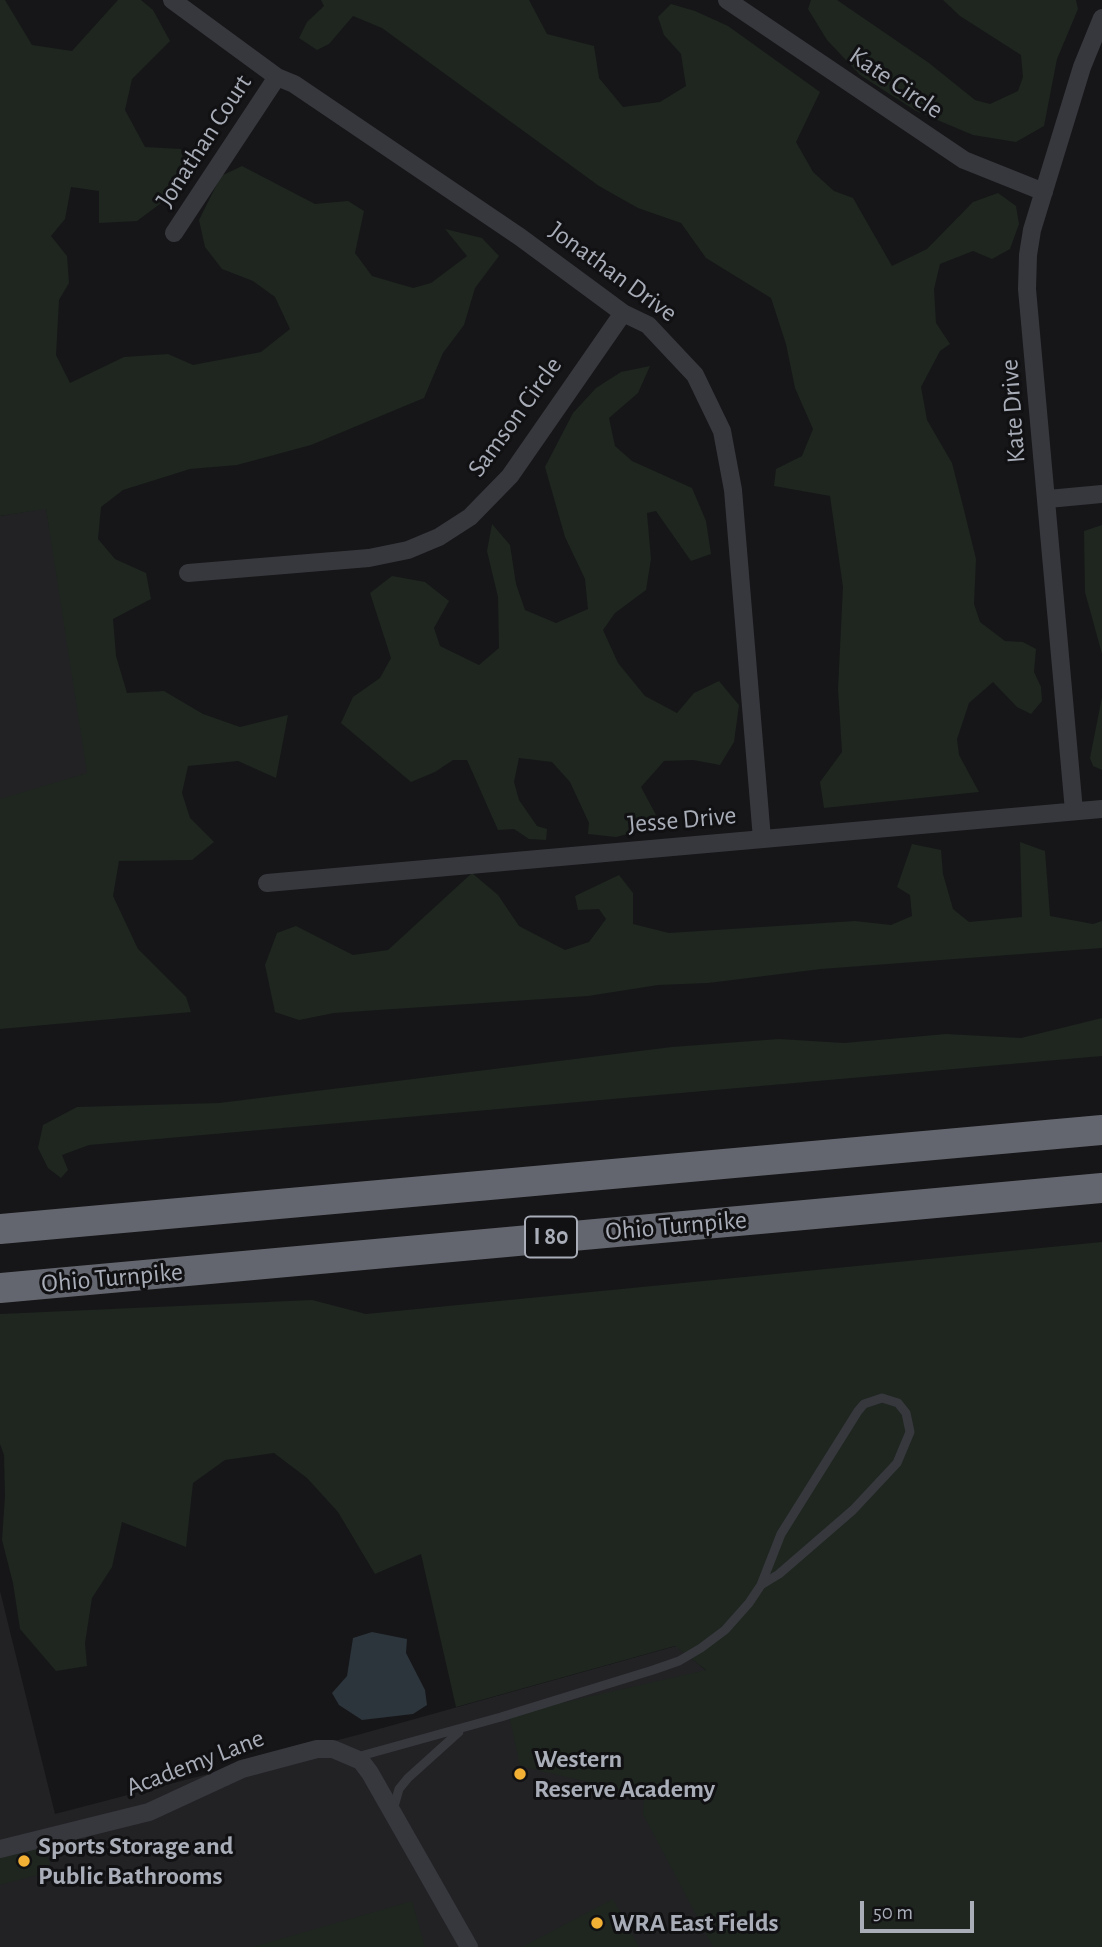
<!DOCTYPE html>
<html>
<head>
<meta charset="utf-8">
<style>
  body { margin:0 }
  #map { position:relative; width:1102px; height:1947px; overflow:hidden; background:#161618; font-family:"Alegreya Sans",sans-serif }
  canvas { display:block }
  .scale { position:absolute; left:860px; top:1901px; width:114px; height:32px; box-sizing:border-box; border:4px solid #a8adb8; border-top:0; padding-left:9px; font-size:21px; line-height:24px; white-space:nowrap; color:#a8adb8; -webkit-text-stroke:5px #111113; paint-order:stroke }
</style>
</head>
<body>
<div id="map">
<canvas width="1102" height="1947"></canvas>
<div class="scale">50 m</div>
</div>
<script>
const ctx = document.querySelector('canvas').getContext('2d');
ctx.lineJoin = 'round';
function fill(path, color) { ctx.fillStyle = color; ctx.fill(path, 'evenodd'); }
const toPath = rows => new Path2D(rows.map(r => 'M' + r).join(''));
function strokePath(path, color, width, dash) { ctx.strokeStyle = color; ctx.lineWidth = width; ctx.lineCap = dash ? 'butt' : 'round'; ctx.setLineDash(dash || []); ctx.stroke(path); }
function label(font, color, halo, rows, align = 'center') {
  ctx.font = font + ' "Alegreya Sans",sans-serif'; ctx.lineWidth = 6; ctx.setLineDash([]); ctx.textBaseline = 'middle'; ctx.strokeStyle = halo; ctx.fillStyle = color; for (const [text, x, y, turn = 0] of rows) {
    ctx.save(); ctx.translate(x, y); ctx.rotate((+turn || 0) * Math.PI / 180); ctx.textAlign = isNaN(turn) ? turn : align; if (halo) ctx.strokeText(text, 0, 0); ctx.fillText(text, 0, 0); ctx.restore();
  }
}
fill(toPath([
  [46,508,100,800,0,811,0,516],
  [0,1591,55,1814,361,1734,676,1646,1045,1947,0,1947]
]), '#222225');
fill(toPath([
  [0,0,5,0,32,45,72,51,118,0,141,0,153,10,170,41,132,79,125,110,145,147,181,149,188,183,137,221,99,223,99,191,71,187,65,219,51,236,67,256,69,283,59,300,56,355,70,383,124,357,168,354,193,365,261,352,290,329,275,297,253,281,222,269,205,247,199,220,221,176,242,166,315,204,348,201,364,211,355,253,372,276,413,288,431,283,467,256,445,229,482,238,499,256,475,288,464,325,443,353,424,398,311,445,237,465,190,469,123,490,101,507,98,539,115,559,146,573,151,599,113,619,116,656,127,693,164,691,203,714,240,727,288,715,276,778,238,761,188,766,182,793,190,818,214,842,192,860,119,861,113,896,138,949,186,997,191,1012,0,1029,0,799,87,773,46,509,0,516],
  [321,0,529,0,547,34,594,46,599,78,623,107,660,102,686,86,681,54,664,35,658,17,671,4,695,11,728,26,820,92,796,142,813,172,834,191,853,198,892,266,927,249,973,202,998,193,1016,206,1019,224,1010,249,992,259,973,251,940,264,934,289,936,323,950,344,940,351,921,387,927,420,952,463,964,510,976,559,974,604,980,622,1005,641,1023,642,1036,649,1034,672,1041,687,1042,701,1031,714,1017,707,993,682,969,703,957,739,959,755,979,792,824,808,820,782,842,752,838,689,843,587,830,496,774,486,776,469,802,456,813,429,795,388,786,344,771,298,706,258,681,223,638,208,599,186,382,28,353,16,329,44,317,50,299,38,307,22,324,6],
  [811,0,837,0,929,63,975,100,990,104,1018,91,1023,77,1021,55,960,16,943,0,1076,0,1078,9,1057,59,1044,126,1016,142,973,135,916,111,860,75,827,40,808,9],
  [650,366,638,393,609,418,615,446,632,461,692,488,706,521,711,554,691,561,656,511,647,513,651,559,646,590,615,613,603,630,618,663,645,696,677,713,694,693,719,681,739,705,734,742,720,765,693,760,664,761,641,787,656,815,651,828,616,837,588,834,589,823,570,782,552,762,519,758,514,782,519,800,537,826,547,829,546,840,529,839,514,829,498,830,467,760,453,760,435,772,411,782,341,723,353,697,380,678,391,658,370,593,392,576,425,582,449,601,434,628,440,646,479,665,499,648,498,597,487,551,492,524,510,545,516,584,525,610,556,623,588,609,585,579,565,537,545,467,573,413,596,388,621,372],
  [1102,525,1102,654,1085,592,1084,531],
  [1102,697,1102,770,1093,766,1090,758],
  [1020,842,1045,851,1050,916,1093,924,1102,921,1102,948,821,969,708,983,658,985,588,996,334,1013,299,1020,275,1012,265,965,277,933,296,926,353,955,388,950,472,873,498,895,519,926,565,950,589,942,606,919,599,909,578,910,575,896,619,875,633,893,633,924,669,933,855,921,891,925,912,916,910,895,897,887,912,844,941,850,943,874,953,909,969,922,1022,917],
  [1102,1018,1102,1056,89,1145,62,1155,68,1170,61,1178,48,1168,38,1148,43,1125,77,1107,219,1103,672,1047,779,1039,844,1043,946,1034,1021,1038],
  [1102,1242,1102,1947,713,1947,643,1814,644,1795,520,1766,509,1715,706,1670,675,1646,456,1707,421,1554,375,1574,338,1512,307,1478,274,1453,225,1460,193,1483,186,1547,122,1522,112,1567,92,1598,85,1643,87,1666,56,1671,20,1629,13,1583,2,1540,5,1496,4,1455,0,1444,0,1314,312,1300,366,1314],
  [43,1841,52,1871,0,1885,0,1852],
  [613,1899,639,1947,522,1947],
  [412,1901,425,1947,253,1947]
]), '#1e261f');
fill(toPath([
  [372,1632,407,1639,406,1653,425,1690,427,1705,413,1714,362,1720,339,1705,332,1693,347,1676,353,1638]
]), '#2c353c');
strokePath(toPath([
  [357,1757,501,1717,653,1670,679,1661,701,1648,725,1630,749,1603,761,1585,781,1534,858,1411,864,1404,882,1398,898,1403,906,1413,910,1432,897,1463,853,1510,779,1574,761,1585],
  [393,1810,399,1789,408,1778,459,1732]
]), '#37383d', 9);
strokePath(toPath([
  [172,0,277,77,294,84,520,237,623,313,648,325,695,375,722,431,733,490,762,839],
  [727,0,964,160,1044,192],
  [174,233,277,77],
  [1048,499,1102,494],
  [188,573,369,558,408,550,439,537,470,517,510,476,623,313],
  [1074,811,1027,289,1028,255,1032,230,1082,67,1102,18],
  [267,883,1102,809],
  [0,1849,149,1812,242,1769,317,1749,333,1749,361,1761,370,1773,469,1947]
]), '#37383d', 18);
strokePath(toPath([
  [0,1229,1102,1130],
  [0,1288,1102,1188]
]), '#63666e', 30);
for (const [x, y, r, color] of [
  [520,1774,7,"#f2b134"],
  [24,1861,7,"#f2b134"],
  [597,1923,7,"#f2b134"]
]) { const dot = new Path2D(); dot.arc(x, y, r, 0, 2 * Math.PI); ctx.fillStyle = color; ctx.fill(dot); strokePath(dot, '#111113', 2.5); }
for (const [x, y, w] of [
  [551,1237,52]
]) { const box = new Path2D(); box.roundRect(x - w / 2, y - 20.5, w, 41, 5); ctx.fillStyle = '#111113'; ctx.fill(box); strokePath(box, '#a8adb8', 2); }
label('bold 24px', '#a8adb8', null, [
  ["I 80",551,1237]
]);
label('26px', '#a8adb8', '#111113', [
  ["Kate Circle",896,83,34],
  ["Jonathan Court",204,141,-57],
  ["Jonathan Drive",613,272,36],
  ["Kate Drive",1013,411,-94],
  ["Samson Circle",515,417,-54],
  ["Jesse Drive",682,820,-5],
  ["Ohio Turnpike",676,1226,-5],
  ["Ohio Turnpike",112,1278,-5],
  ["Academy Lane",195,1763,-21]
]);
label('bold 26px', '#a8adb8', '#111113', [
  ["Western",534,1759],
  ["Reserve Academy",534,1789],
  ["Sports Storage and",38,1846],
  ["Public Bathrooms",38,1876],
  ["WRA East Fields",611,1923]
], 'left');
</script>
</body>
</html>
